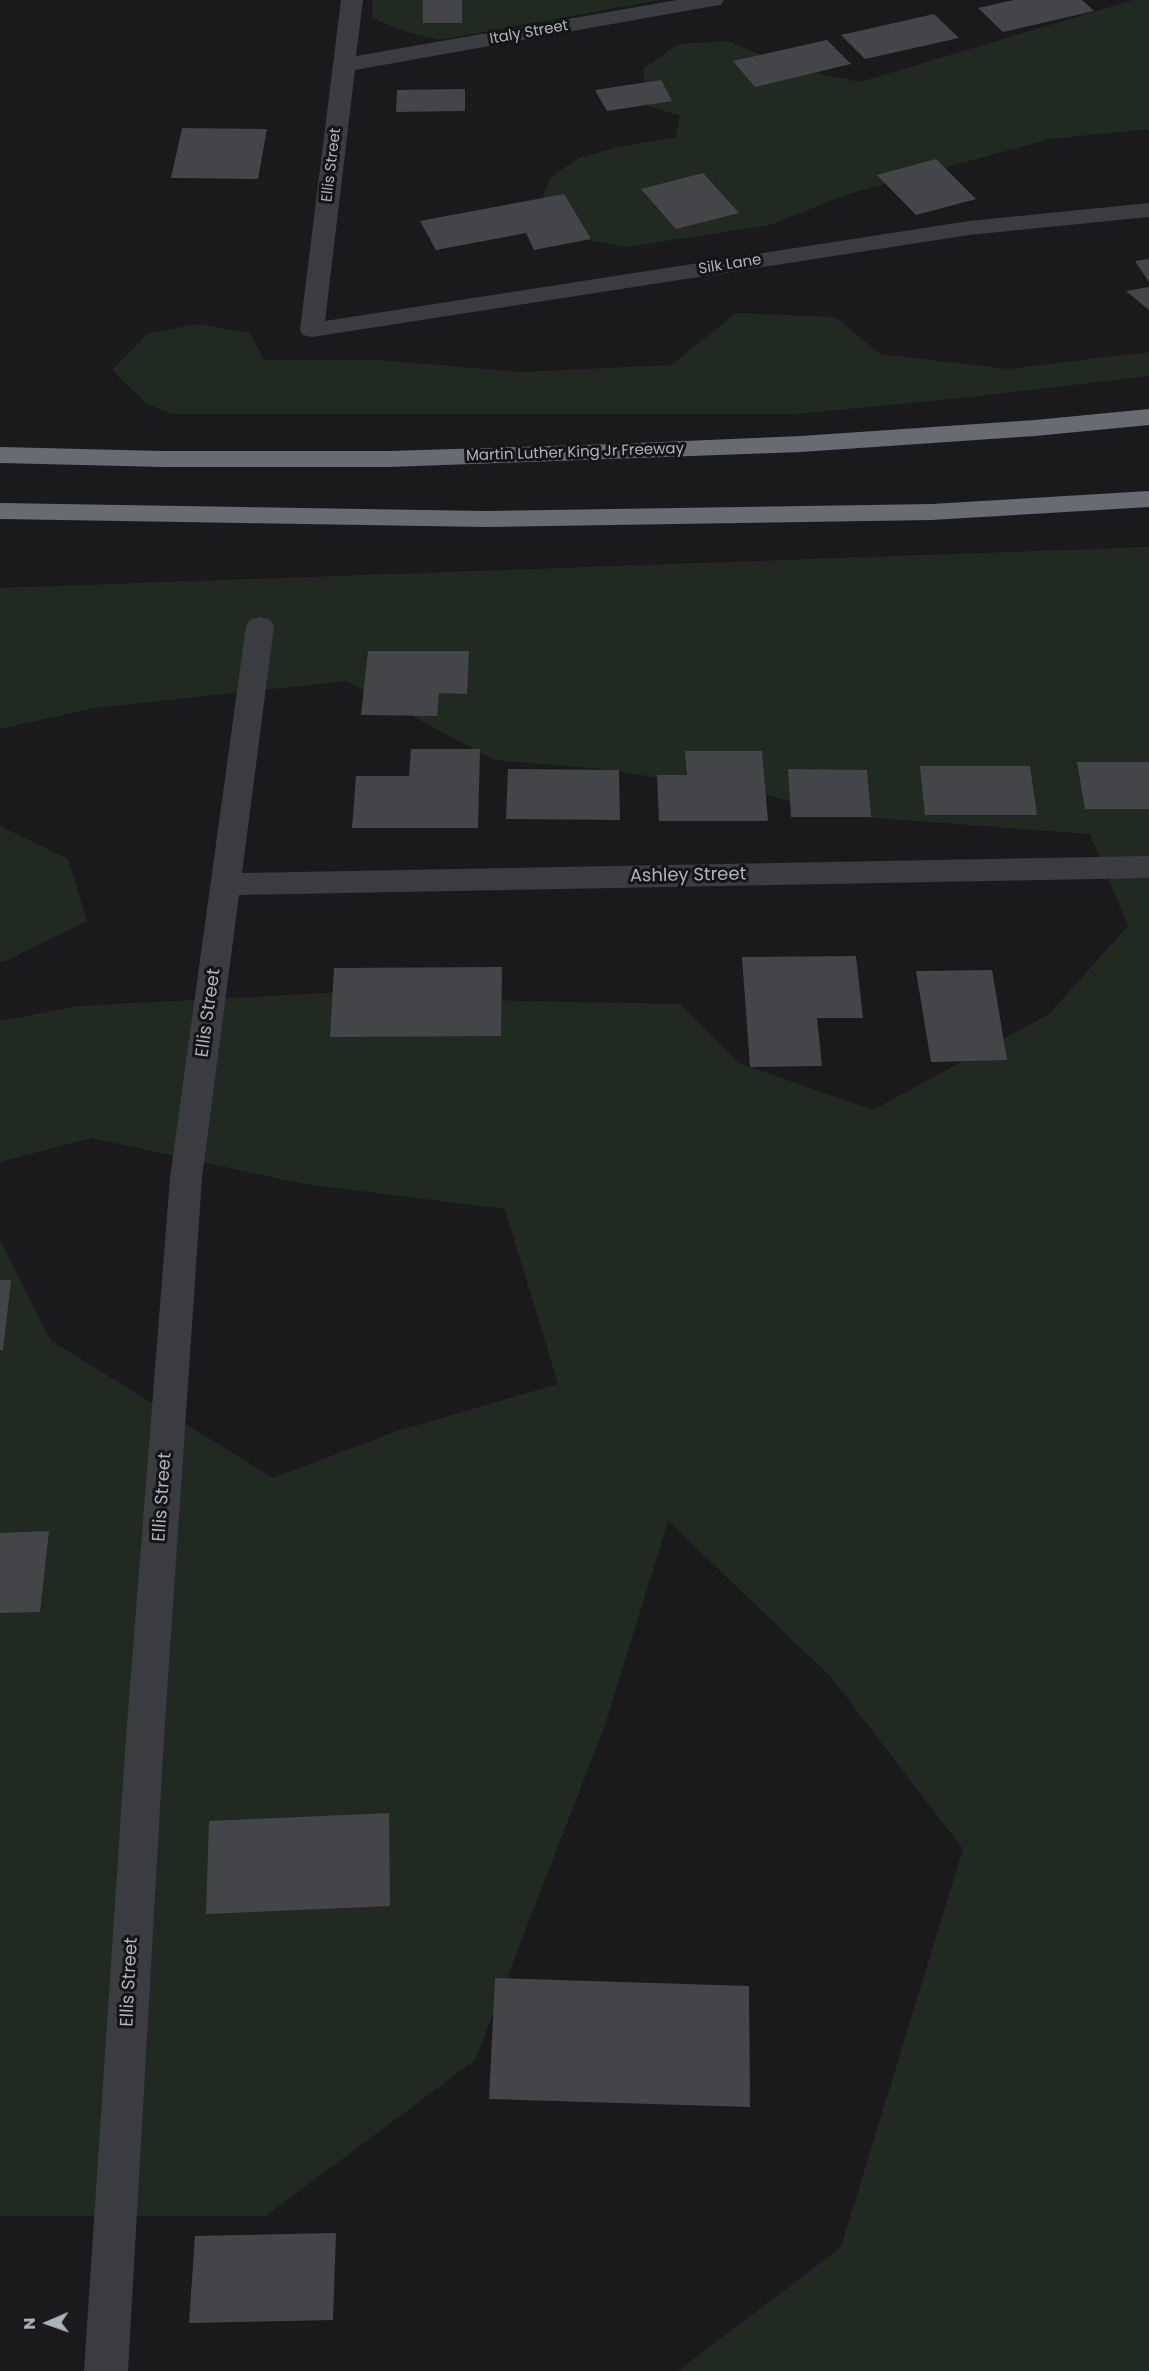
<!DOCTYPE html>
<html>
<head>
<meta charset="utf-8">
<style>
  body { margin:0 }
  #map { position:relative; width:1149px; height:2371px; overflow:hidden; background:#1a1a1c; font-family:Poppins,sans-serif }
  canvas { display:block }
  .north { position:absolute; left:18px; top:2293px; width:60px; height:60px; -webkit-text-stroke:4px #151517; paint-order:stroke; rotate:268deg; font-size:16px; font-weight:700; line-height:24px; text-align:center; color:#acb3bb }
  .north::after { content:''; display:block; margin:auto; width:21px; height:27px; background:#acb3bb; clip-path:polygon(50% 0,100% 100%,50% 72%,0 100%) }
</style>
</head>
<body>
<div id="map">
<canvas width="1149" height="2371"></canvas>
<div class="north">N</div>
</div>
<script>
const ctx = document.querySelector('canvas').getContext('2d');
ctx.lineJoin = 'round';
function fill(path, color) { ctx.fillStyle = color; ctx.fill(path, 'evenodd'); }
const toPath = rows => new Path2D(rows.map(r => 'M' + r).join(''));
function label(font, color, halo, rows, align = 'center') {
  ctx.font = font + ' Poppins,sans-serif'; ctx.lineWidth = 6; ctx.setLineDash([]); ctx.textBaseline = 'middle'; ctx.strokeStyle = halo; ctx.fillStyle = color; for (const [text, x, y, turn = 0] of rows) {
    ctx.save(); ctx.translate(x, y); ctx.rotate((+turn || 0) * Math.PI / 180); ctx.textAlign = isNaN(turn) ? turn : align; if (halo) ctx.strokeText(text, 0, 0); ctx.fillText(text, 0, 0); ctx.restore();
  }
}
fill(toPath([
  [373,0,660,0,440,40,404,31,372,18],
  [1133,0,1149,0,1149,129,1050,139,845,195,770,225,626,247,550,233,536,214,551,177,579,158,618,147,676,137,680,116,647,105,643,69,678,44,728,41,791,68,860,82],
  [736,313,835,317,880,354,1008,369,1149,352,1149,376,971,397,796,414,172,414,147,404,112,370,148,333,199,324,250,333,264,360,377,360,521,372,671,365],
  [1149,547,1149,2371,678,2371,841,2247,963,1849,831,1677,668,1521,605,1725,475,2060,266,2216,0,2216,0,1240,50,1340,273,1478,397,1431,558,1384,505,1209,304,1184,91,1138,0,1162,0,1021,78,1006,347,992,517,1001,680,1004,739,1063,873,1110,1049,1014,1128,926,1090,834,849,816,763,794,602,769,494,760,347,681,94,708,0,729,0,588],
  [0,826,68,859,87,921,3,962,0,961]
]), '#212a21');
fill(toPath([
  [423,0,462,0,462,23,423,23],
  [1014,0,1082,0,1094,11,1003,32,978,8],
  [934,14,959,38,865,59,841,35],
  [827,40,851,64,755,87,733,61],
  [661,80,672,101,607,111,595,90],
  [465,89,465,111,396,112,397,90],
  [182,128,267,129,258,179,171,178],
  [936,159,976,199,916,215,877,175],
  [703,173,739,213,676,229,641,189],
  [564,194,591,239,534,250,526,233,436,250,420,221],
  [1149,259,1149,282,1135,261],
  [1149,287,1149,310,1126,291],
  [368,651,469,651,467,694,439,693,437,716,361,715],
  [411,749,480,749,478,828,352,828,356,776,409,776],
  [685,751,762,751,768,821,659,821,657,775,687,775],
  [1077,762,1149,762,1149,809,1085,809],
  [920,766,1030,766,1037,815,925,815],
  [508,769,619,770,620,820,506,819],
  [788,769,867,770,871,817,791,817],
  [856,956,863,1018,817,1018,822,1066,750,1067,742,957],
  [502,967,501,1036,330,1037,334,968],
  [992,970,1007,1060,931,1062,916,971],
  [0,1280,11,1280,3,1350,0,1350],
  [49,1531,40,1612,0,1613,0,1533],
  [389,1813,390,1906,206,1914,209,1821],
  [495,1978,749,1986,750,2107,489,2099],
  [336,2233,333,2320,189,2323,195,2236]
]), '#444549');
fill(toPath([
  [341,0,363,0,356,56,677,0,724,0,721,5,713,6,355,70,325,321,969,221,1149,203,1149,217,969,235,312,337,303,335,300,330,341,0],
  [260,617,270,620,274,626,242,873,1149,856,1149,878,239,895,202,1178,164,1737,128,2371,84,2371,126,1737,170,1178,246,626,250,620,260,617]
]), '#3b3c41');
fill(toPath([
  [1149,409,1149,425,1035,436,801,452,389,467,163,467,0,463,0,447,163,451,389,451,615,444,801,436,1035,420,1149,409],
  [1149,491,1149,507,932,520,485,527,0,519,0,503,485,511,932,504,1149,491]
]), '#676b72');
label('15px', '#acb3bb', '#151517', [
  ["Italy Street",529,33,-10],
  ["Ellis Street",332,165,-83],
  ["Silk Lane",730,265,-9],
  ["Martin Luther King Jr Freeway",575,453,-2]
]);
label('18px', '#acb3bb', '#151517', [
  ["Ashley Street",688,876,-1],
  ["Ellis Street",209,1013,-82],
  ["Ellis Street",163,1497,-86],
  ["Ellis Street",130,1982,-87]
]);
</script>
</body>
</html>
